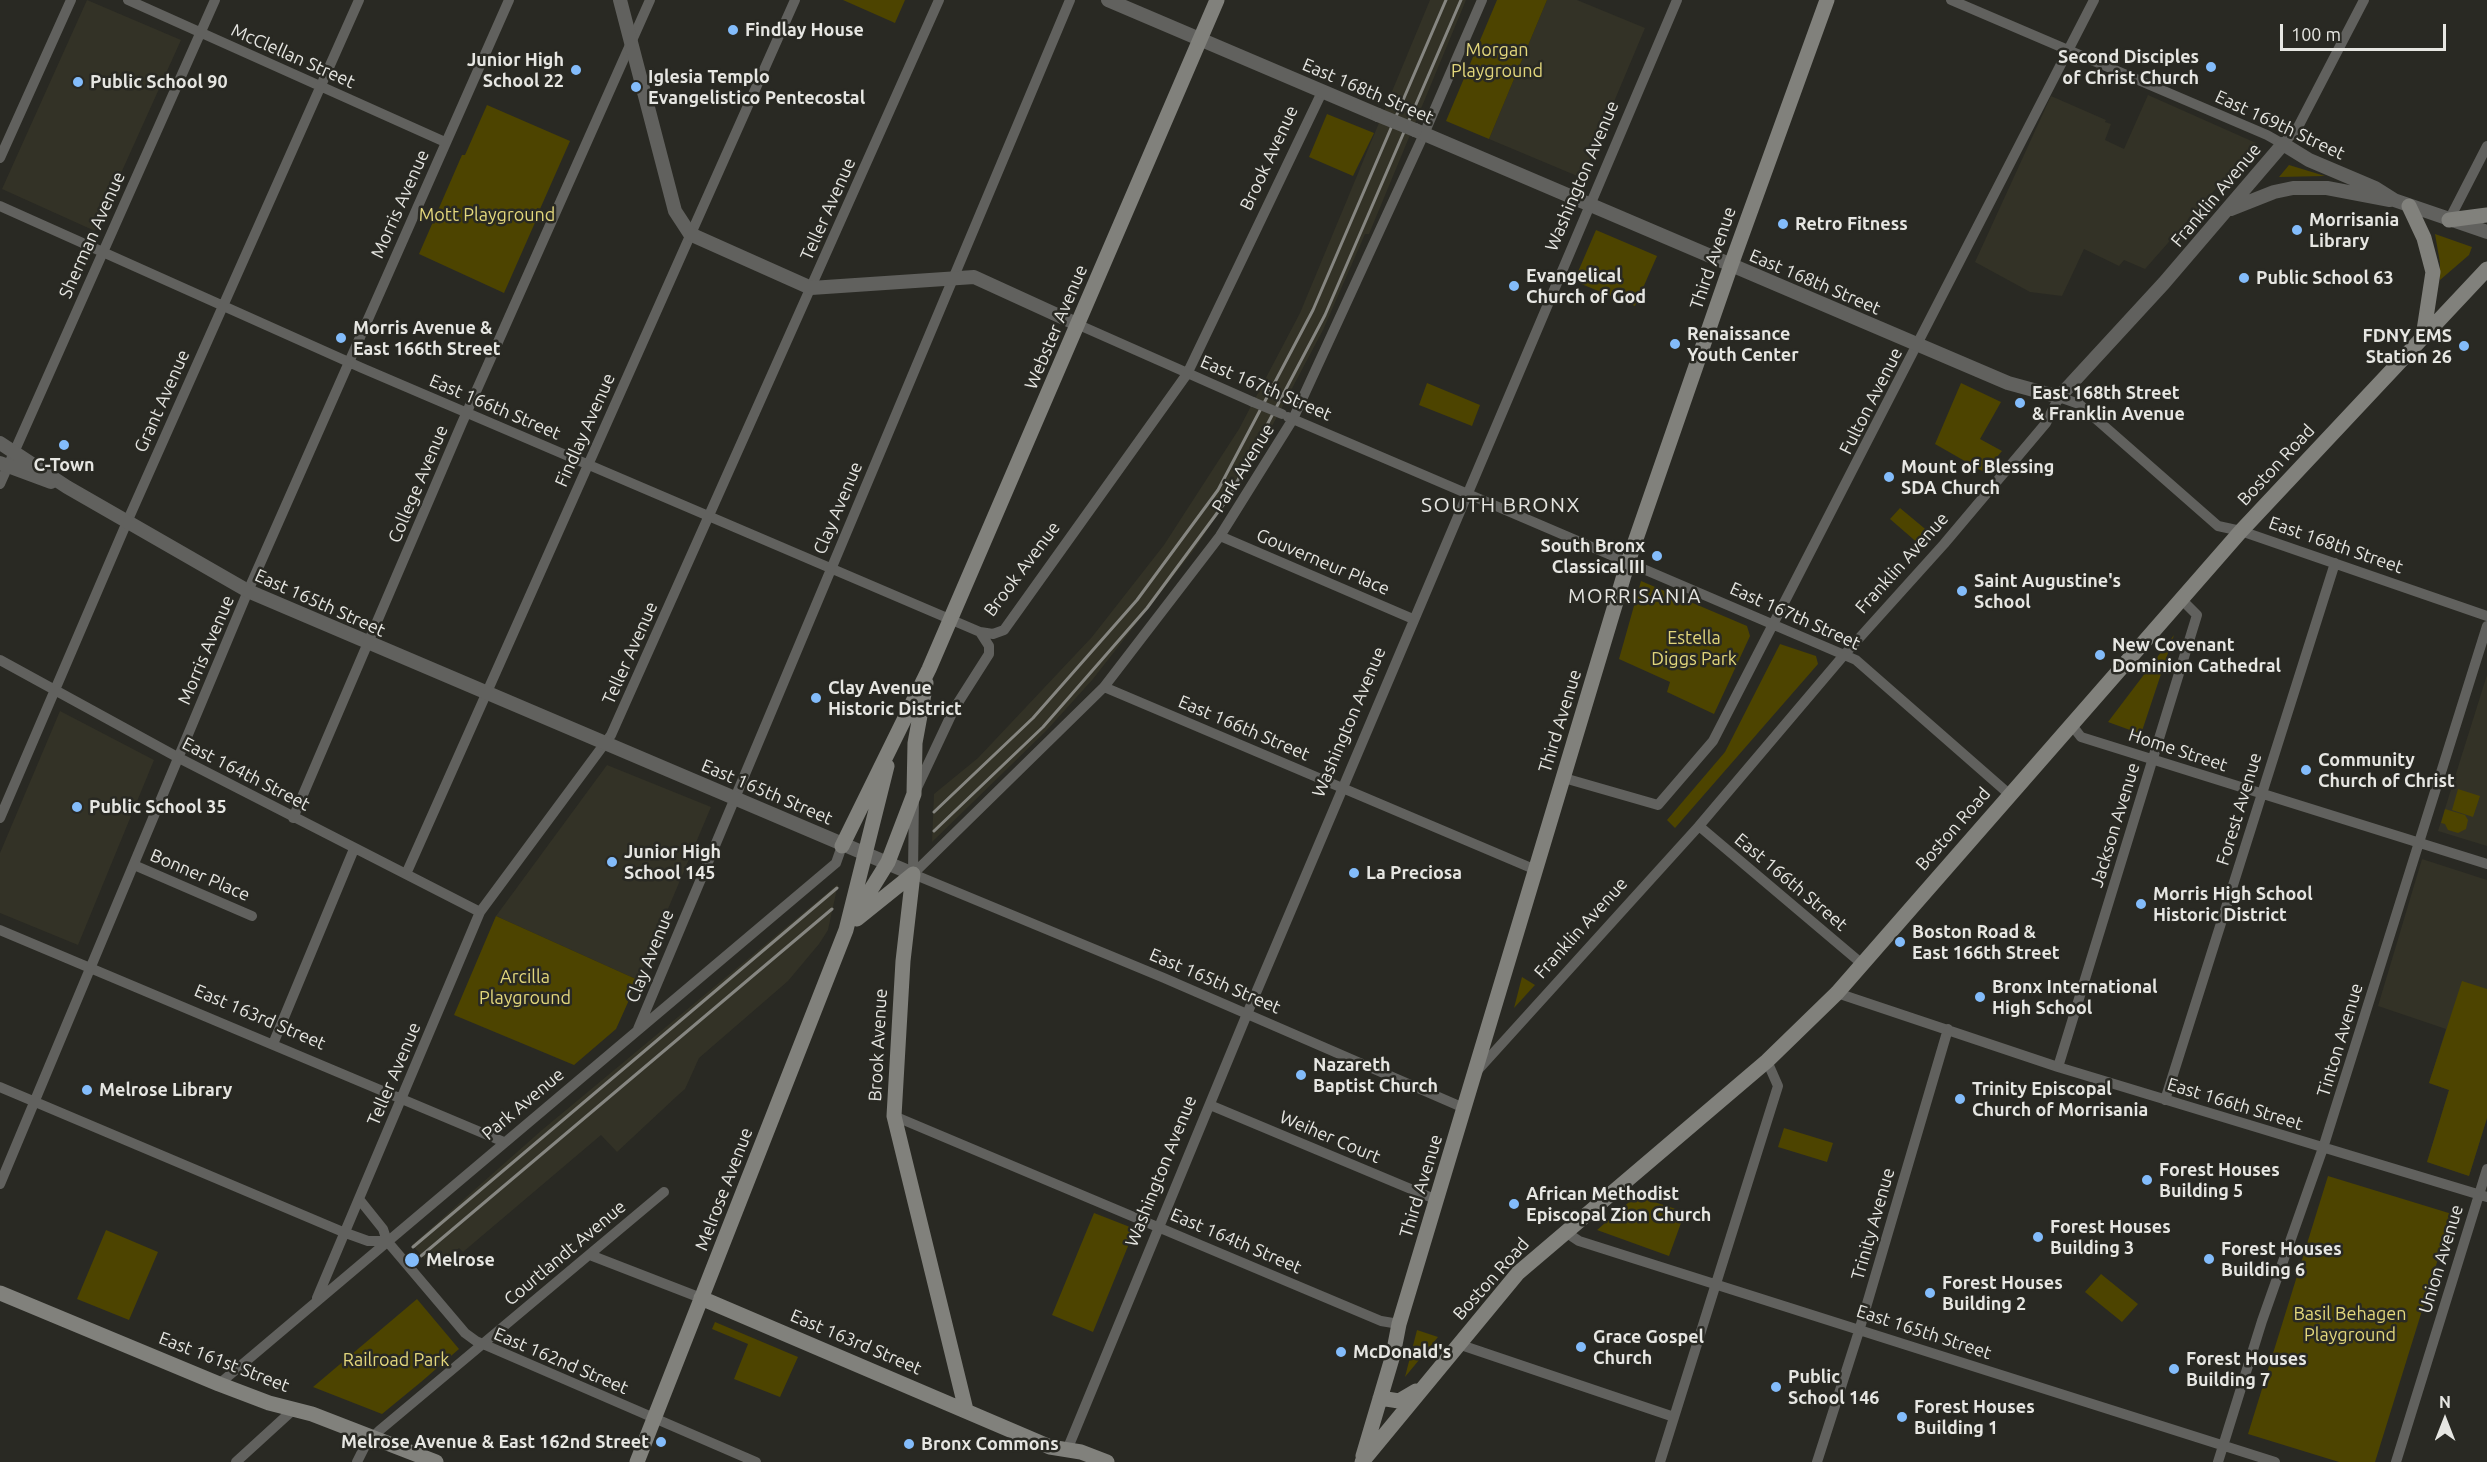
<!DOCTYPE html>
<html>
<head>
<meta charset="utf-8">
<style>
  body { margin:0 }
  #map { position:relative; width:2487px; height:1462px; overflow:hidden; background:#292923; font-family:Ubuntu,sans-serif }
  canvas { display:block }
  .north { position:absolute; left:2415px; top:1390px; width:60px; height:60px; -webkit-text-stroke:4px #292923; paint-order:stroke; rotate:0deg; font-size:16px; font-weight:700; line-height:24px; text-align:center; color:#e6e6e2 }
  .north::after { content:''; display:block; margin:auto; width:21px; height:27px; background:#e6e6e2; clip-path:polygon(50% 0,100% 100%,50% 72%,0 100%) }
  .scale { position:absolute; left:2280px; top:24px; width:166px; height:27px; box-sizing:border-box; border:3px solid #e6e6e2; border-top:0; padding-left:8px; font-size:18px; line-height:21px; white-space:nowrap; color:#e6e6e2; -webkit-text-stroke:4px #292923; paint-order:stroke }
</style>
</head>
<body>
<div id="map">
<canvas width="2487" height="1462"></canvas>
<div class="north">N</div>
<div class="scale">100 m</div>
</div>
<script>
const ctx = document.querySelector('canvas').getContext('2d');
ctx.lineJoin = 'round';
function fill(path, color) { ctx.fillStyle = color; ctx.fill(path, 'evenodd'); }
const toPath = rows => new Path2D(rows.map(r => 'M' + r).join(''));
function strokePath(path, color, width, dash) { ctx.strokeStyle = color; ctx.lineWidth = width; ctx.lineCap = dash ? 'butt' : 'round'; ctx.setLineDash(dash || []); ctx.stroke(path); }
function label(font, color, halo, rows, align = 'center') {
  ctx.font = font + ' Ubuntu,sans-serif'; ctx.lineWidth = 5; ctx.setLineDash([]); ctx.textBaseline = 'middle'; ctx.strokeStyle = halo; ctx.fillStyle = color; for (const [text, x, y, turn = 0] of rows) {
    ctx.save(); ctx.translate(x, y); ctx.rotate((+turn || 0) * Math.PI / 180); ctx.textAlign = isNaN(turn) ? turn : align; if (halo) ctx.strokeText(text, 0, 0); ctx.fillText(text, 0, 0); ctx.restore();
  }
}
fill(toPath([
  [87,0,181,40,95,231,2,189],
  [1430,0,1466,0,1369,234,1365,234,1323,330,1262,445,1196,547,1093,679,1046,731,932,842,934,794,978,758,1092,637,1164,545,1239,429,1300,313],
  [1547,0,1577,0,1645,28,1582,178,1489,139],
  [2148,95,2256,143,2145,269,2124,260,2119,266,2084,249,2062,296,2030,292,1975,262,2051,96,2106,120,2105,122,2111,124,2105,140,2124,149],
  [2487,675,2487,846,2438,831],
  [60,711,154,760,78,945,0,913,0,853],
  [607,765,711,807,638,980,496,916],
  [2422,859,2487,880,2487,1118,2469,1176,2427,1162,2449,1090,2429,1083,2446,1029,2378,1006],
  [838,884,828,930,819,944,788,981,699,1058,685,1089,677,1096,617,1152,601,1135,463,1252,459,1248,434,1269,412,1245,542,1130]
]), '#333226');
fill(toPath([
  [843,0,905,0,895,23],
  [1497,0,1547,0,1489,139,1446,121],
  [487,105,570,141,540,209,537,208,537,218,504,293,419,254,462,155,465,155],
  [1327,114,1374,133,1353,176,1309,157],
  [2289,165,2325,176,2279,177],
  [1596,230,1657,256,1635,306,1574,281],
  [2435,234,2472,247,2469,255,2440,280,2440,263],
  [1427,383,1480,405,1472,426,1419,405],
  [1961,383,2001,402,1980,439,2002,451,1984,472,1935,444],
  [1900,508,1930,533,1920,545,1890,519],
  [1641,581,1747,626,1750,636,1714,714,1667,692,1670,682,1619,659],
  [2174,635,2141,734,2108,722],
  [1780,644,1816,656,1818,664,1675,828,1667,820,1725,752],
  [2458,789,2480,796,2473,817,2452,810],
  [2445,809,2465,815,2468,820,2466,829,2458,833,2448,830,2445,824,2441,823],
  [496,916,638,980,616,1029,574,1065,454,1015],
  [1522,977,1535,985,1514,1008],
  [2462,981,2487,989,2487,1118,2469,1176,2427,1162,2449,1090,2429,1083],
  [1784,1128,1833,1143,1827,1162,1778,1147],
  [2328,1176,2452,1214,2375,1462,2339,1462,2248,1434],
  [1636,1196,1685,1212,1669,1256,1597,1230],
  [1094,1213,1135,1229,1093,1332,1052,1315],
  [106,1230,158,1252,129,1320,77,1299],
  [2101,1274,2138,1304,2122,1322,2085,1292],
  [417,1299,459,1349,421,1382,382,1414,313,1387],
  [715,1322,798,1357,780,1397,734,1379,748,1344,712,1329],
  [1417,1330,1438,1337,1405,1377]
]), '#4d4400');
strokePath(toPath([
  [128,0,445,142],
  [1951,0,2267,135,2283,144,2298,127,2364,0],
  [0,158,71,0],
  [0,206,362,368,980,632,993,634,1004,630,1187,374,1323,90],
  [2449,220,2487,146],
  [1079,325,1253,402],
  [1288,417,1856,660,2009,794],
  [0,484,215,0],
  [1220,536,1413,619],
  [0,660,179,758,480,912],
  [1104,687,1536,870],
  [2071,724,2081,737,2487,864],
  [1564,778,1658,805,1713,741,2094,0],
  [0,818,127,522,359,0],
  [293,818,462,423,650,0],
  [1699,826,1861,963],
  [134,865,252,916],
  [406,874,795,0],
  [913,874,1104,687,1220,536,1293,419,1424,134,1482,0],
  [913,874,1164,978,1464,1108],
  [913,874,914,794,954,709,989,654,989,646,980,632],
  [0,930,504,1142],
  [1837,993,2058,1067,2487,1197],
  [638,1029,1070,0],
  [273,1044,354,849],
  [2058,1067,2197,615,2181,599],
  [1477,1071,1699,826,1844,655,1944,544,2046,423,2059,397,2079,404,2218,526,2241,531,2487,616],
  [0,1087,343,1232,368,1241,387,1241],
  [2165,1100,2335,563],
  [1210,1105,1437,1200],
  [894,1116,1381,1321,1399,1324],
  [0,1184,248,591,509,0],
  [359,1199,383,1229,387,1241,465,1333,476,1341,756,1462],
  [1564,1231,1579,1241,2275,1462],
  [590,1255,701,1298],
  [317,1298,480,912,611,735,939,0],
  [1458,1344,1674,1417],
  [219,1384,836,863,842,846],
  [1067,1450,1247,1014,1677,0],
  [236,1462,294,1409],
  [357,1462,366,1444,380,1430,664,1192],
  [1660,1462,1778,1086,1767,1061],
  [1817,1462,1859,1331,1948,1029],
  [2218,1462,2262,1321,2323,1148,2487,626],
  [2396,1462,2487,1169]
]), '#61615e', 10);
strokePath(toPath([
  [620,0,675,211,690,234,811,288,974,277,1079,325],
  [1108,0,1378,115],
  [1415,130,2008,383,2059,397,2164,283,2283,144,2309,160,2375,188,2394,200,2487,232],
  [2231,209,2274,192,2293,188,2327,188,2390,200],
  [0,443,67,487,248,591,913,874],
  [0,463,51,482]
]), '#61615e', 14);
strokePath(toPath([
  [2409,206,2424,238,2433,272,2423,337],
  [2449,220,2487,215],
  [842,846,929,669,1217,0],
  [913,874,903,961,894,1116,966,1410],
  [854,917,888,862,914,794,915,743,926,683],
  [857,919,913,874],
  [0,1293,219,1384,269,1403,312,1414,436,1462],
  [701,1298,1050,1447,1081,1452,1107,1462],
  [1380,1398,1399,1401,1416,1391],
  [1363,1456,1393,1355,1399,1324,1628,562,1731,265,1827,0],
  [637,1462,846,930,887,766],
  [1362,1462,1518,1273,1767,1061,1837,993,2241,531,2487,269]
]), '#81817c', 15);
strokePath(toPath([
  [934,812,1033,718,1137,600,1218,490,1313,310,1446,0],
  [934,831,1043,727,1147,608,1229,497,1325,315,1461,0],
  [413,1247,837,888],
  [421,1256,832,909]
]), '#868681', 3);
strokePath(toPath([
  [1253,402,1282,414]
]), '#61615e', 10);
strokePath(toPath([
  [1378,115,1415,130]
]), '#61615e', 14);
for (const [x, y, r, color] of [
  [733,30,6,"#83bcfb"],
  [2211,67,6,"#83bcfb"],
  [576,70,6,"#83bcfb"],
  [78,82,6,"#83bcfb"],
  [636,87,6,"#83bcfb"],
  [1783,224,6,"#83bcfb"],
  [2297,230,6,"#83bcfb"],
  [2244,278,6,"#83bcfb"],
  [1514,286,6,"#83bcfb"],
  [341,338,6,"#83bcfb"],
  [1675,344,6,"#83bcfb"],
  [2464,346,6,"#83bcfb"],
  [2020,403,6,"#83bcfb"],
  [64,445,6,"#83bcfb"],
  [1889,477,6,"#83bcfb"],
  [1657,556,6,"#83bcfb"],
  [1962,591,6,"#83bcfb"],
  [2100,655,6,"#83bcfb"],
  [816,698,6,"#83bcfb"],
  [2306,770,6,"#83bcfb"],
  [77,807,6,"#83bcfb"],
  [612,862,6,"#83bcfb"],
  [1354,873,6,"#83bcfb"],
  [2141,904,6,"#83bcfb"],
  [1900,942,6,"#83bcfb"],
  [1980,997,6,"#83bcfb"],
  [1301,1075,6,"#83bcfb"],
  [87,1090,6,"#83bcfb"],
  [1960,1099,6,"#83bcfb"],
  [2147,1180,6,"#83bcfb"],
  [1514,1204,6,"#83bcfb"],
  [2038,1237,6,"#83bcfb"],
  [2209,1259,6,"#83bcfb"],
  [412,1260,8,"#83bcfb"],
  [1930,1293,6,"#83bcfb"],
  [1581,1347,6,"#83bcfb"],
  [1341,1352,6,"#83bcfb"],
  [2174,1369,6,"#83bcfb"],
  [1776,1387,6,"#83bcfb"],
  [1902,1417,6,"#83bcfb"],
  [661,1442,6,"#83bcfb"],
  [909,1444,6,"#83bcfb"]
]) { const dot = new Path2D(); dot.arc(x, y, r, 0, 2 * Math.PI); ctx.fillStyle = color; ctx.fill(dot); strokePath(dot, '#292923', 2); }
label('bold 18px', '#e6e6e2', '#292923', [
  ["Findlay House",745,30],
  ["Second Disciples",2199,57,"right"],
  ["of Christ Church",2199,78,"right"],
  ["Junior High",564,60,"right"],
  ["School 22",564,81,"right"],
  ["Iglesia Templo",648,77],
  ["Evangelistico Pentecostal",648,98],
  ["Public School 90",90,82],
  ["Morrisania",2309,220],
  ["Library",2309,241],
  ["Retro Fitness",1795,224],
  ["Evangelical",1526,276],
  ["Church of God",1526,297],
  ["Public School 63",2256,278],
  ["Morris Avenue &",353,328],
  ["East 166th Street",353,349],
  ["Renaissance",1687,334],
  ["Youth Center",1687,355],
  ["FDNY EMS",2452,336,"right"],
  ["Station 26",2452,357,"right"],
  ["East 168th Street",2032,393],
  ["& Franklin Avenue",2032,414],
  ["C-Town",64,465,"center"],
  ["Mount of Blessing",1901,467],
  ["SDA Church",1901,488],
  ["South Bronx",1645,546,"right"],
  ["Classical III",1645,567,"right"],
  ["Saint Augustine's",1974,581],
  ["School",1974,602],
  ["New Covenant",2112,645],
  ["Dominion Cathedral",2112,666],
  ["Clay Avenue",828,688],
  ["Historic District",828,709],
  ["Community",2318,760],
  ["Church of Christ",2318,781],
  ["Public School 35",89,807],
  ["Junior High",624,852],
  ["School 145",624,873],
  ["La Preciosa",1366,873],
  ["Morris High School",2153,894],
  ["Historic District",2153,915],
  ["Boston Road &",1912,932],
  ["East 166th Street",1912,953],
  ["Bronx International",1992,987],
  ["High School",1992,1008],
  ["Nazareth",1313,1065],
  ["Baptist Church",1313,1086],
  ["Trinity Episcopal",1972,1089],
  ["Church of Morrisania",1972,1110],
  ["Melrose Library",99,1090],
  ["Forest Houses",2159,1170],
  ["Building 5",2159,1191],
  ["African Methodist",1526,1194],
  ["Episcopal Zion Church",1526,1215],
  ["Forest Houses",2050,1227],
  ["Building 3",2050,1248],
  ["Forest Houses",2221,1249],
  ["Building 6",2221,1270],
  ["Melrose",426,1260],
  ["Forest Houses",1942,1283],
  ["Building 2",1942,1304],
  ["Grace Gospel",1593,1337],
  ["Church",1593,1358],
  ["McDonald's",1353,1352],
  ["Forest Houses",2186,1359],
  ["Building 7",2186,1380],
  ["Public",1788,1377],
  ["School 146",1788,1398],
  ["Forest Houses",1914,1407],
  ["Building 1",1914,1428],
  ["Melrose Avenue & East 162nd Street",649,1442,"right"],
  ["Bronx Commons",921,1444]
], 'left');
label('18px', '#e3d77c', '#292923', [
  ["Morgan",1497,50],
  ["Playground",1497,71],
  ["Mott Playground",487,215],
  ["Estella",1694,638],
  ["Diggs Park",1694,659],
  ["Arcilla",525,977],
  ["Playground",525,998],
  ["Basil Behagen",2350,1314],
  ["Playground",2350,1335],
  ["Railroad Park",396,1360]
]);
label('18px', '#e6e6e2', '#292923', [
  ["McClellan Street",293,56,24],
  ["East 168th Street",1368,91,23],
  ["East 169th Street",2280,125,25],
  ["Brook Avenue",1269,158,-65],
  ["Washington Avenue",1582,176,-67],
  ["Franklin Avenue",2216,195,-50],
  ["Morris Avenue",400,204,-66],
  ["Teller Avenue",828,209,-66],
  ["Sherman Avenue",92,235,-66],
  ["Third Avenue",1713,258,-71],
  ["East 168th Street",1815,282,23],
  ["Webster Avenue",1056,327,-67],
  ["East 167th Street",1266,388,23],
  ["Grant Avenue",162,401,-66],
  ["Fulton Avenue",1871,401,-63],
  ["East 166th Street",495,407,23],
  ["Findlay Avenue",585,430,-66],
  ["Boston Road",2276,465,-47],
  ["Park Avenue",1243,468,-58],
  ["College Avenue",418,484,-67],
  ["Clay Avenue",838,508,-67],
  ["East 168th Street",2336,545,19],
  ["Gouverneur Place",1323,562,23],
  ["Franklin Avenue",1902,563,-48],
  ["Brook Avenue",1022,569,-53],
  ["East 165th Street",320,603,24],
  ["East 167th Street",1795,616,24],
  ["Morris Avenue",206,650,-67],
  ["Teller Avenue",630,653,-66],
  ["Third Avenue",1560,721,-73],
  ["Washington Avenue",1349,722,-67],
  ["East 166th Street",1244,728,23],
  ["Home Street",2178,750,18],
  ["East 164th Street",246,774,27],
  ["East 165th Street",767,792,23],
  ["Forest Avenue",2239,809,-73],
  ["Jackson Avenue",2115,825,-73],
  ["Boston Road",1953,829,-49],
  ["Bonner Place",200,875,23],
  ["East 166th Street",1791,882,40],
  ["Franklin Avenue",1581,928,-48],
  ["Clay Avenue",650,956,-68],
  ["East 165th Street",1215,981,23],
  ["East 163rd Street",260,1017,23],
  ["Tinton Avenue",2340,1040,-73],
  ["Brook Avenue",878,1045,-87],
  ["Teller Avenue",394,1074,-67],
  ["Park Avenue",523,1104,-40],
  ["East 166th Street",2235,1104,17],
  ["Weiher Court",1330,1137,23],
  ["Washington Avenue",1161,1171,-68],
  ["Third Avenue",1421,1186,-73],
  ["Melrose Avenue",724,1189,-69],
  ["Trinity Avenue",1873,1224,-74],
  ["East 164th Street",1236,1241,23],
  ["Courtlandt Avenue",565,1253,-40],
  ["Union Avenue",2441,1259,-73],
  ["Boston Road",1491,1279,-48],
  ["East 165th Street",1924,1332,18],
  ["East 163rd Street",856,1342,23],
  ["East 162nd Street",561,1361,23],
  ["East 161st Street",224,1362,21]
]);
ctx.letterSpacing = '1.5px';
label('20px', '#e6e6e2', '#292923', [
  ["MORRISANIA",1635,596]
]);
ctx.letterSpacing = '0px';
ctx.letterSpacing = '1.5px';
label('21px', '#e6e6e2', '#292923', [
  ["SOUTH BRONX",1501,505]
]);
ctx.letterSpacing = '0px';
</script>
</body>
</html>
